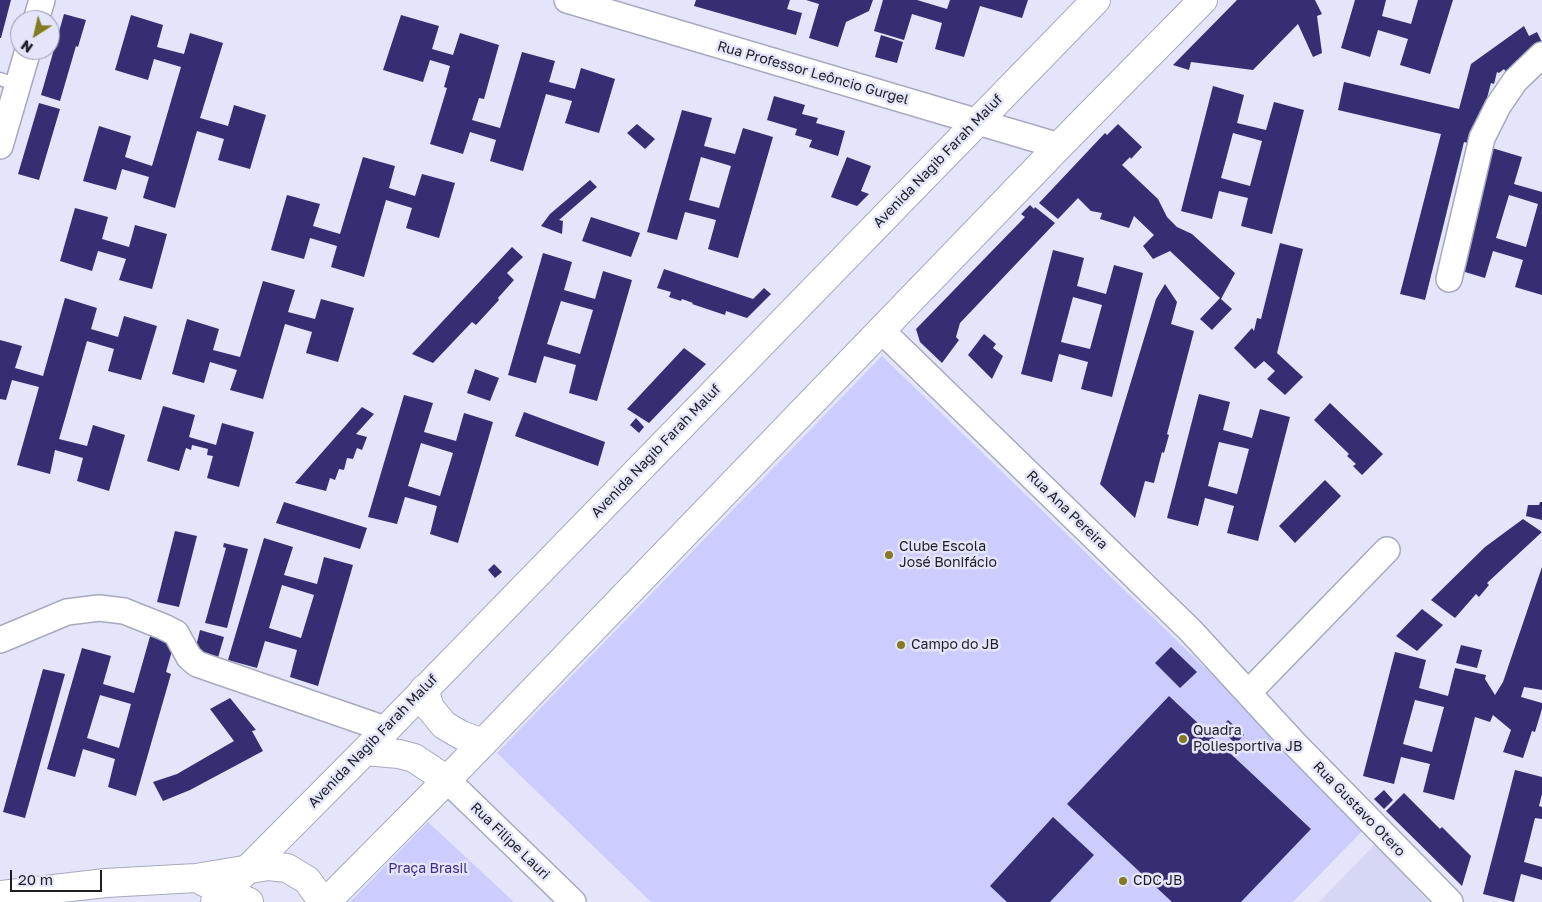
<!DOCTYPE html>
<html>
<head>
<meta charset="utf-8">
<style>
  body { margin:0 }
  #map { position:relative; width:1542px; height:902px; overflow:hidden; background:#e4e5fa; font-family:"Golos Text",sans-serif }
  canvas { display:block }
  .north { position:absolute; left:10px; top:10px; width:50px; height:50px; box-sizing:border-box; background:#e4e5fa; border:1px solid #9495a5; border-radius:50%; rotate:215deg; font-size:14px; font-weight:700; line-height:20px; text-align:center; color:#1d1d25 }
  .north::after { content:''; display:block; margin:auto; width:18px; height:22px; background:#847b21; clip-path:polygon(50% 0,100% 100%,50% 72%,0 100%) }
  .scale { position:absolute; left:10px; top:870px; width:92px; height:22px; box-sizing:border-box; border:2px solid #1d1d25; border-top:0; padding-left:6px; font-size:15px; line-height:18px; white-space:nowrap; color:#1d1d25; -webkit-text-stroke:4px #e4e5fa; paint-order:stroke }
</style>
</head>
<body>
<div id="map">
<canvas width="1542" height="902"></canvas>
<div class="north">N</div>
<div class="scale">20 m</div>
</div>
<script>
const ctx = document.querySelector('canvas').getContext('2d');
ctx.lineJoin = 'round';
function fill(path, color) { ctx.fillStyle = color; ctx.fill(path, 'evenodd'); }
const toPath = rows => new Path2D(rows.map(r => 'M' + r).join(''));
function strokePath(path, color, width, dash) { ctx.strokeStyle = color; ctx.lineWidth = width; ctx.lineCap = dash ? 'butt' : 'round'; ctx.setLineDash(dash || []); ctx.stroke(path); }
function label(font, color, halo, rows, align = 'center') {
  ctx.font = font + ' "Golos Text",sans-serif'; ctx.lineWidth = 5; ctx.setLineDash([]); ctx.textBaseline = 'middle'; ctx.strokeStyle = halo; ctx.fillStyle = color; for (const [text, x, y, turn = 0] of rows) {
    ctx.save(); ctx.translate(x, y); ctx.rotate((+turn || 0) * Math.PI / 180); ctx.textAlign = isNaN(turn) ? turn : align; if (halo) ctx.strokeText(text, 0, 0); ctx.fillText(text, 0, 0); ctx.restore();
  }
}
fill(toPath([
  [1375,844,1429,902,1319,902]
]), '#d6d7f4');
fill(toPath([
  [882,356,1368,825,1293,902,651,902,497,753],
  [428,822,514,902,350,902]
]), '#cccdfe');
fill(toPath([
  [0,0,11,0,1,38,0,38],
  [696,0,790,0,787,9,802,13,796,35,694,6],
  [806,0,873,0,869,11,846,22,838,47,809,38,819,4],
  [883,0,917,0,947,9,950,0,1028,0,1022,18,980,6,964,57,935,49,942,23,912,14,904,40,874,31],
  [1237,0,1315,0,1322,14,1317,16,1322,53,1313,57,1298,24,1253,70,1191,62,1189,70,1173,65],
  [1355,0,1386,0,1382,16,1411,24,1418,0,1453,0,1430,74,1400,65,1408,39,1378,30,1370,57,1341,48],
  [64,14,86,20,78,47,76,46,60,101,41,95],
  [131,15,163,25,157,47,184,54,190,33,223,43,200,118,228,126,234,105,266,115,250,169,218,160,224,139,197,131,175,208,143,198,149,177,122,169,116,190,83,181,99,126,131,136,125,157,152,166,181,67,154,59,148,80,115,70],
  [401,15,439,26,432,49,453,55,460,33,499,45,484,99,479,98,472,120,500,128,522,52,555,61,549,82,575,89,581,68,615,79,599,133,565,123,572,101,546,94,523,171,490,161,496,140,470,132,463,154,430,144,447,88,444,87,450,66,430,60,423,82,383,70],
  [1524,26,1529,36,1537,32,1542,42,1542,48,1506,72,1504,69,1499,73,1497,72,1494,84,1491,83,1485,106,1471,144,1464,142,1425,300,1400,294,1441,134,1338,110,1344,82,1459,109,1471,64],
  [881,35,903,42,897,63,875,57],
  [1213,86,1244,95,1237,123,1266,130,1274,102,1304,110,1272,234,1241,226,1248,198,1219,191,1212,219,1181,211],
  [1233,133,1262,141,1250,186,1221,178],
  [774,96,805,105,802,114,818,118,816,123,845,131,838,156,809,147,812,140,795,135,797,129,767,120],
  [39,103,60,109,39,180,18,174],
  [682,110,712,118,704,146,735,154,743,128,773,137,738,258,708,249,716,220,685,212,677,240,647,232],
  [701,157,731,166,719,208,689,200],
  [637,124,655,139,645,149,627,133],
  [1118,124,1142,147,1131,159,1130,157,1122,165,1158,199,1167,217,1177,227,1192,234,1235,273,1221,299,1232,309,1212,330,1200,319,1220,298,1170,251,1153,259,1143,246,1154,235,1134,216,1129,228,1100,219,1102,213,1091,211,1078,198,1058,219,1039,203,1105,133,1107,135],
  [1492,148,1522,157,1514,184,1542,192,1542,295,1515,287,1523,260,1493,251,1485,278,1455,269],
  [1509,195,1538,204,1526,247,1496,238],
  [363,157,395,166,389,188,415,196,422,174,455,183,439,238,406,228,412,208,386,200,364,277,331,267,337,246,310,238,304,259,271,250,287,195,320,204,313,226,340,234],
  [847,157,871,166,861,191,869,194,857,206,831,197],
  [590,180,597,187,559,220,563,221,562,234,541,226,550,214],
  [1030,205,1034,209,1035,207,1055,223,960,323,956,337,959,340,942,363,920,342,916,329,1025,217,1021,214],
  [75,208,108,217,102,239,129,247,135,225,167,234,152,289,119,280,126,259,98,251,92,271,60,261],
  [591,217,640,233,631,257,582,241],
  [1280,243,1303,249,1277,353,1303,377,1285,395,1267,379,1275,371,1264,361,1255,369,1234,348,1252,328,1254,331,1257,318,1261,319],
  [512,247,523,257,507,273,514,280,498,298,499,300,476,325,472,322,433,363,412,354],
  [1053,250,1084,258,1077,286,1106,294,1114,265,1143,273,1112,397,1081,389,1088,362,1059,354,1052,382,1021,374],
  [1073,297,1102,305,1090,349,1061,342],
  [543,253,572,262,564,290,595,299,603,271,632,280,597,401,569,393,576,365,544,356,536,383,508,375],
  [561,301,593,310,580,354,547,344],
  [664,269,753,299,764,288,771,294,747,318,726,311,725,315,692,304,693,303,682,299,681,301,669,297,671,292,657,288],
  [263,281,295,290,288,312,315,319,321,299,354,308,338,362,306,353,312,332,285,324,263,399,230,390,237,370,210,362,204,383,172,374,187,319,219,329,213,350,240,357],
  [1165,284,1177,302,1171,324,1194,331,1167,434,1169,435,1164,453,1162,452,1154,483,1145,481,1135,518,1100,484,1156,299],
  [65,298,97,308,91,329,118,337,124,316,157,326,141,380,108,371,114,349,87,341,66,415,59,439,87,446,93,425,125,435,109,491,77,481,83,458,55,450,50,474,17,465,39,387,12,380,6,400,0,399,0,340,22,346,15,368,43,376],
  [984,334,996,344,993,348,1003,356,992,379,968,355],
  [684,348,706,364,649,423,627,409],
  [475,369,499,378,490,401,467,393],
  [1199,394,1230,402,1223,430,1252,438,1260,409,1290,417,1258,541,1227,533,1234,506,1205,498,1198,526,1167,518],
  [1219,442,1249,449,1237,494,1208,486],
  [404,395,433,403,424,432,456,441,464,413,493,422,458,543,430,534,437,506,405,497,397,524,368,517],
  [421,443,453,453,440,496,408,486],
  [1330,403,1383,454,1362,475,1353,466,1356,464,1347,456,1349,454,1314,420],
  [163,406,195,415,189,437,216,445,222,423,254,432,239,487,207,478,213,456,207,455,208,449,192,445,191,450,186,448,179,471,147,461],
  [362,407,374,414,356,434,367,437,362,450,357,448,353,459,347,458,344,470,339,469,335,480,330,478,326,491,295,483],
  [524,412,605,442,598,466,515,436],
  [636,418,644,427,639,433,630,425],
  [1325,480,1341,496,1295,543,1279,526],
  [284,502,367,528,360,549,276,523],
  [1540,502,1542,502,1542,520,1526,516,1528,505,1539,505],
  [1523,519,1542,532,1487,583,1489,585,1479,597,1476,594,1455,618,1431,600,1485,547],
  [175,531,197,536,179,607,157,602],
  [264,538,293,547,284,575,317,584,324,557,353,565,318,686,290,677,297,650,265,641,257,668,228,660],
  [282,585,314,595,301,638,269,628],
  [224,543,248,549,227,628,205,623,226,548,223,547],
  [494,564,502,572,495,578,488,570],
  [1542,567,1542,690,1524,687,1521,697,1542,703,1542,709,1535,732,1532,731,1523,758,1503,752,1511,730,1493,715,1490,722,1475,717,1454,800,1423,792,1430,764,1401,757,1394,784,1363,776,1395,652,1426,660,1419,688,1448,696,1455,668,1486,675,1485,679,1495,695,1503,682],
  [1415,700,1444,707,1432,752,1403,744],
  [1422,609,1443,625,1417,651,1396,636],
  [200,630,224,637,217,661,194,655],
  [151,633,175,640,166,672,171,674,136,796,108,787,115,759,83,749,75,777,47,769,82,648,111,656,103,684,134,693],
  [100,695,131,704,119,748,87,738],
  [1461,645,1482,650,1477,668,1456,663],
  [1171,647,1197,672,1180,688,1155,663],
  [43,669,65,674,25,818,3,812],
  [1169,696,1311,829,1241,902,1172,902,1067,804],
  [230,698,256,730,252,731,263,751,190,790,163,801,153,782,177,774,234,741,210,709],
  [1228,720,1244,735,1236,744,1220,729],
  [1515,770,1542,777,1542,794,1539,806,1542,807,1542,819,1535,818,1524,862,1542,867,1542,880,1521,874,1514,902,1483,894],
  [1384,790,1393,800,1384,809,1374,799],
  [1404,793,1440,829,1442,827,1471,856,1462,886,1386,811],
  [1053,817,1094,855,1050,902,1007,902,990,886]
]), '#362e73');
const service = toPath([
  [0,79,18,85]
]);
const minor = toPath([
  [567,0,1059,146],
  [36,20,42,0],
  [0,146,28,50],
  [1449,279,1482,138,1498,106,1515,81,1542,55],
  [882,331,1191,631,1295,744,1450,902],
  [0,640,67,612,99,608,124,611,164,627,176,633,189,657,197,664,385,729],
  [1248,693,1387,550],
  [447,780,573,902]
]);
const tertiary = toPath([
  [204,882,249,902],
  [0,895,106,883,196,878,268,866,287,868,307,880,323,902]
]);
const secondary = toPath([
  [424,689,430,708,444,725,461,735,483,743],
  [365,751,399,754,414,758,447,780],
  [215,902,365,751,1096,0],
  [326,902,447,780,1059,146,1203,0]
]);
strokePath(service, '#a8a9be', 15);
strokePath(minor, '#a8a9be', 28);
strokePath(tertiary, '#a8a9be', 30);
strokePath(secondary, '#a8a9be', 30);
strokePath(service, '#fff', 12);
strokePath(minor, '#fff', 25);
strokePath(tertiary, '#fff', 28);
strokePath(secondary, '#fff', 28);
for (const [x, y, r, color] of [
  [889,555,5,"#847b21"],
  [901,645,5,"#847b21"],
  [1183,739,5,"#847b21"],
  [1123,881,5,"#847b21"]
]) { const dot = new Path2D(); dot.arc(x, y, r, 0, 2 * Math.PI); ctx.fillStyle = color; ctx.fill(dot); strokePath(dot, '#e4e5fa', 2); }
label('14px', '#1d1d25', '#e4e5fa', [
  ["Rua Professor Leôncio Gurgel",813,73,16],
  ["Avenida Nagib Farah Maluf",938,161,-46],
  ["Avenida Nagib Farah Maluf",656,451,-46],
  ["Rua Ana Pereira",1067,510,44],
  ["Avenida Nagib Farah Maluf",373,741,-46],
  ["Rua Gustavo Otero",1359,809,46],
  ["Rua Filipe Lauri",510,841,44]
]);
label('14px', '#1d1d25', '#e4e5fa', [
  ["Clube Escola",899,547],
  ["José Bonifácio",899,563],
  ["Campo do JB",911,645],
  ["Quadra",1193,731],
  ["Poliesportiva JB",1193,747],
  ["CDC JB",1133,881]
], 'left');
label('14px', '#3c2e89', '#e4e5fa', [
  ["Praça Brasil",428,869]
]);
</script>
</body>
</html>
